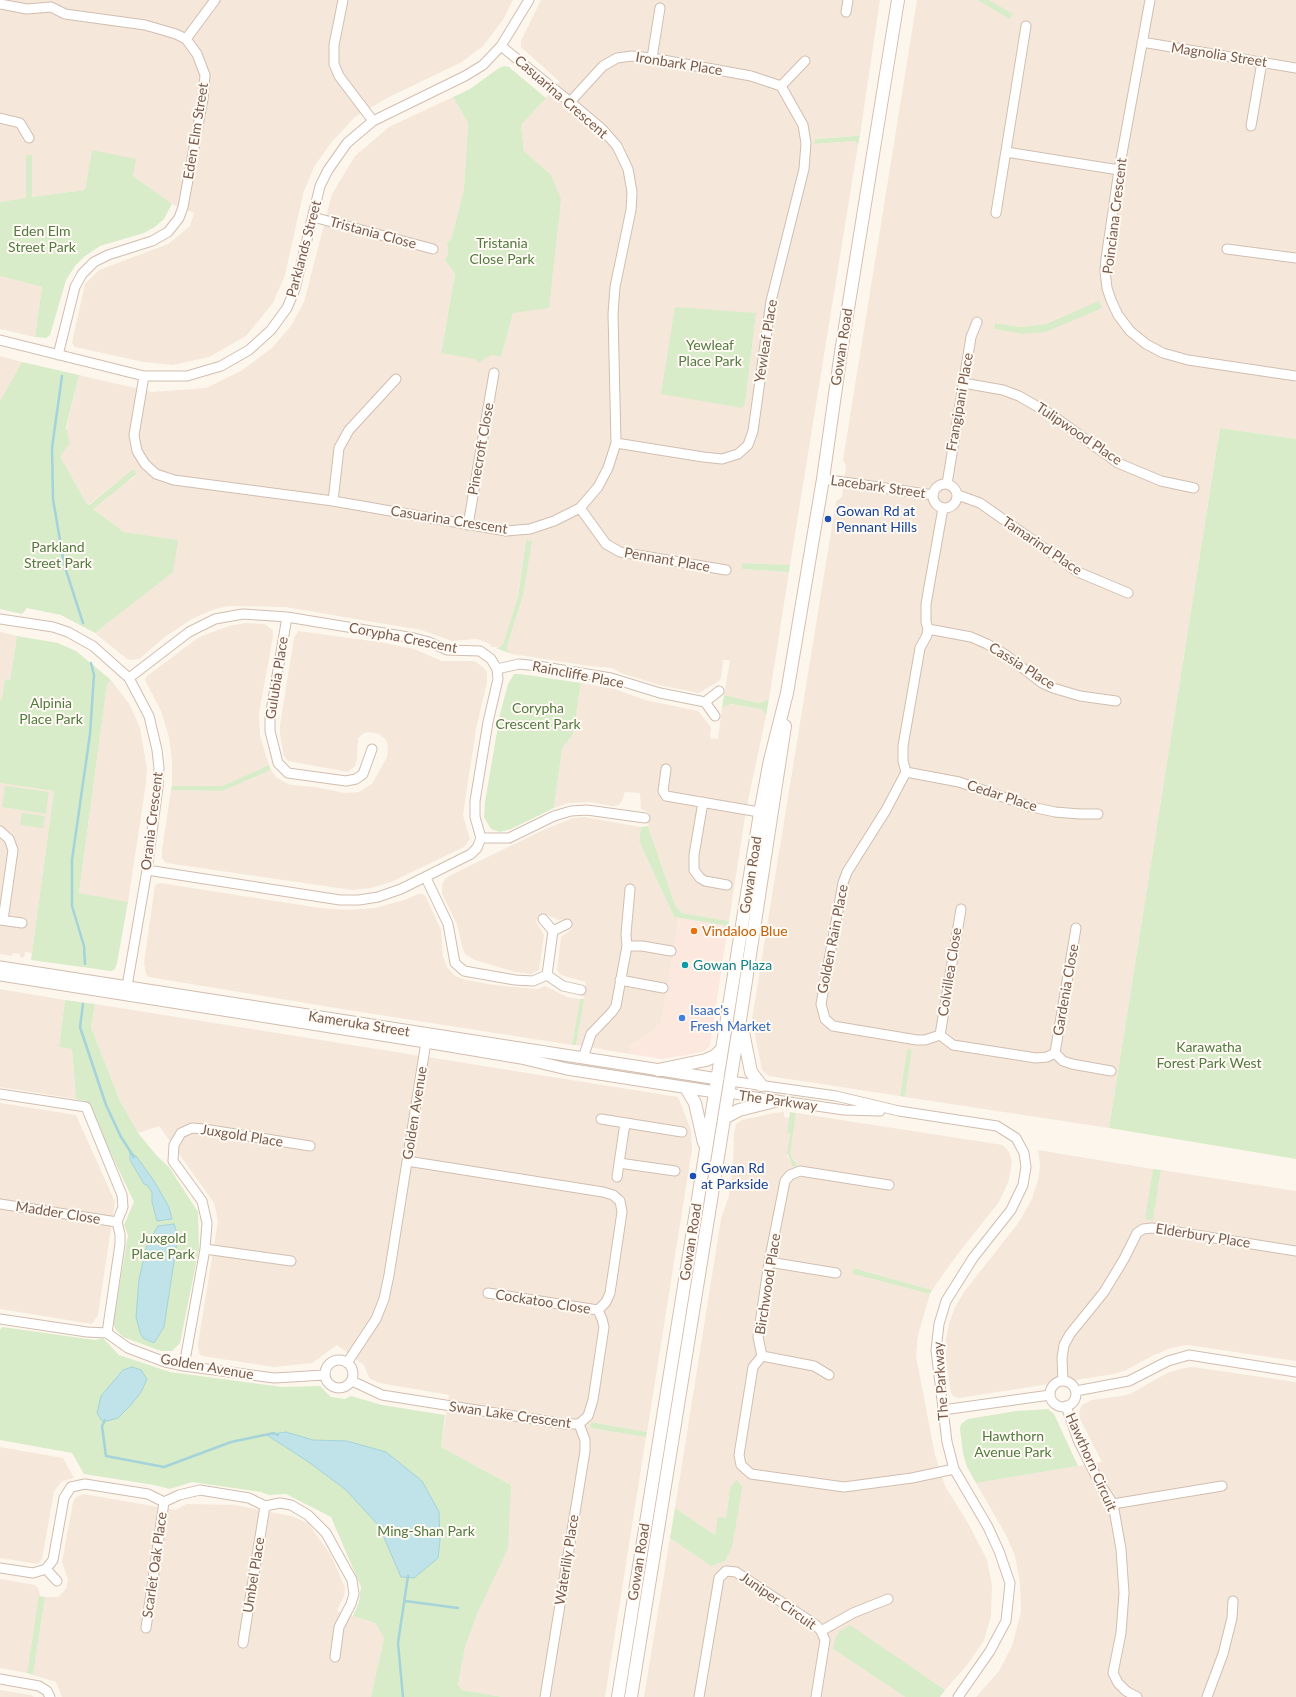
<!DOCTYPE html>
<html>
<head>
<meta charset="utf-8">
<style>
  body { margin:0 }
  canvas { display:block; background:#fdf6ec }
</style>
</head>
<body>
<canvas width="1296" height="1697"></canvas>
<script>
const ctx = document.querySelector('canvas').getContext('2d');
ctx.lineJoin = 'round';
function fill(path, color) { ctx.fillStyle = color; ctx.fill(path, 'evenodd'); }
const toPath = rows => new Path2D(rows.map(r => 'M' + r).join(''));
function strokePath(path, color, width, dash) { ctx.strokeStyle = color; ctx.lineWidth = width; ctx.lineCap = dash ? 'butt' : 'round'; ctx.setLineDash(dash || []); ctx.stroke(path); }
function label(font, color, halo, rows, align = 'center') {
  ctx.font = font + ' Lato,sans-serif'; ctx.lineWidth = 4; ctx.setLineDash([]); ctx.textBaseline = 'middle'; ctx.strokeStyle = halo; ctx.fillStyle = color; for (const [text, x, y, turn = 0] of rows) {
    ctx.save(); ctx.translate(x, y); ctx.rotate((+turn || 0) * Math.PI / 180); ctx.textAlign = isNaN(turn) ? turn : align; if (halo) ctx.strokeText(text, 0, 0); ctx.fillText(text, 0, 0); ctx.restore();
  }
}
fill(toPath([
  [0,0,513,0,503,20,483,46,462,62,387,98,355,117,330,144,314,167,303,194,285,275,273,303,246,336,209,357,173,365,144,362,75,347,72,343,85,284,99,270,168,244,190,226,194,213,172,204,133,176,92,151,85,190,32,197,32,155,26,155,26,199,0,202],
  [541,0,880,0,860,135,855,136,815,139,815,144,855,141,858,145,790,565,743,563,742,569,789,572,769,699,759,703,724,695,730,661,727,660,723,660,721,678,719,681,699,693,659,685,621,673,612,668,589,666,512,654,507,650,507,646,523,596,531,541,526,540,518,595,503,644,500,647,492,647,488,643,477,639,452,641,421,630,285,607,229,606,215,609,192,619,166,636,139,659,132,660,127,659,95,633,133,603,177,540,124,532,92,508,137,475,133,469,88,505,87,504,60,456,79,375,152,392,206,388,241,371,272,348,291,326,304,302,332,194,355,156,389,127,453,97,468,123,464,189,451,240,447,242,448,254,445,260,455,274,441,352,485,358,493,355,501,356,551,175,524,151,521,125,560,82,521,47,521,41],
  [756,313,745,404,742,408],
  [917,0,977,0,1009,19,1012,14,989,0,1296,0,1296,439,1220,428,1109,1128,905,1097,912,1050,907,1049,900,1096,769,1076,762,1070,752,1019,836,501,842,497,846,466,843,460],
  [1099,301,1022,334,994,329,995,323,1021,327,1046,324],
  [0,276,42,287,35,337,0,329],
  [0,356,22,362,0,401],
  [245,623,265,624,273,631,273,637,259,713,260,736,269,765,222,786,172,786,172,761,169,737,161,711,145,680,147,676,199,637,229,626],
  [298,631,379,642,414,649,442,661,474,661,483,667,487,672,487,682,476,729,463,815,470,839,464,847,391,882,371,888,352,890,166,863,162,859,162,850,171,790,222,791,271,770,276,777,282,781,291,785,315,787,345,793,359,792,372,784,387,757,388,747,386,740,379,734,369,732,364,733,358,738,357,760,355,766,348,772,288,761,284,756,280,734,280,725,294,638],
  [0,632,17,636,10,680,5,679,2,698,0,700],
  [111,680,130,705,140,728,147,768,146,783,128,902,79,894,107,683],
  [581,683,615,689,645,700,698,711,711,727,710,738,718,739,722,708,729,704,762,709,766,716,746,810,729,921,682,913,675,905,648,826,649,813,641,809,640,793,625,792,622,801,619,805,613,806,589,802,568,803,554,808,562,749,573,734],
  [0,783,54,791,32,953,25,952,24,958,20,957,20,954,13,953,12,956,0,954],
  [584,817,641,827,639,841,674,917,679,918,662,1022,645,1037,631,1045,630,1054,576,1045,586,982,567,977,560,974,557,970,561,937,572,929,572,926,566,919,558,920,545,914,536,921,544,935,539,970,531,974,515,972,475,960,465,954,462,946,457,924,442,894,442,884,446,878,453,874,541,831,573,818],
  [160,883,320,908,347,910,375,908,404,900,418,894,423,894,426,897,441,930,443,956,447,967,455,976,466,980,494,985,537,989,545,986,567,997,580,999,572,1045,342,1009,149,977,146,974,144,963,155,885],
  [0,989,65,1000,59,1046,72,1049,76,1099,0,1087],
  [95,1004,678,1097,691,1130,692,1149,647,1432,591,1422,590,1428,646,1437,605,1697,503,1697,462,1690,458,1685,465,1647,478,1612,511,1485,441,1447,449,1395,380,1383,369,1378,364,1365,337,1345,312,1363,274,1367,202,1356,199,1353,198,1344,218,1221,214,1203,159,1126,138,1133,120,1101,91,1027],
  [0,1103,76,1115,115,1202,98,1315,92,1324,0,1309],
  [784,1112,784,1117,789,1118,787,1132,790,1132,787,1156,791,1162,795,1161,789,1154,796,1113,1003,1145,1009,1152,1012,1161,1009,1180,999,1202,957,1255,932,1290,853,1268,853,1274,930,1294,918,1335,916,1356,935,1455,945,1486,968,1523,987,1560,992,1585,991,1616,984,1640,968,1664,945,1690,850,1626,833,1649,905,1697,644,1697,670,1538,711,1565,725,1561,743,1487,730,1488,726,1518,715,1535,675,1508,721,1219,729,1196,733,1168,734,1134,736,1124,742,1120,774,1113],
  [1038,1150,1153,1169,1146,1219,1153,1219,1161,1170,1296,1191,1296,1361,1187,1345,1171,1348,1154,1355,1126,1370,1114,1374,959,1398,954,1397,951,1393,946,1361,946,1340,949,1324,955,1307,964,1292,1019,1222,1032,1199,1039,1176,1040,1165],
  [1193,1367,1296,1382,1296,1697,976,1697,999,1671,1012,1646,1021,1612,1020,1583,1015,1556,1006,1535,976,1483,1102,1462,1080,1419,1079,1412,1082,1405,1092,1400,1121,1396,1130,1394,1167,1373,1184,1368],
  [0,1447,63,1458,74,1478,62,1481,54,1491,42,1559,38,1564,0,1558],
  [83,1494,176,1510,186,1504,235,1505,291,1516,308,1523,331,1555,345,1588,344,1596,337,1611,375,1623,384,1638,371,1697,62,1697,56,1682,33,1675,45,1597,58,1597,66,1589,68,1580,62,1562,73,1502,76,1497],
  [0,1579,35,1585,38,1588,40,1595,27,1673,0,1668],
  [0,1690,31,1695,34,1697,0,1697]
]), '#f5e8da');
fill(toPath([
  [679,918,728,926,710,1046,704,1051,693,1054,662,1059,630,1054,631,1045,645,1037,662,1022]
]), '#fde8e0');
fill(toPath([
  [977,0,989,0,1013,14,1009,19],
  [504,66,509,67,546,98,521,125,524,151,551,175,561,199,549,308,513,313,501,357,493,355,485,358,479,363,475,359,441,353,455,274,445,260,448,254,447,242,451,240,464,189,468,123,453,97,470,89,499,68],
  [860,135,858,145,855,141,814,144,815,139,855,136],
  [92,150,136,159,133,176,172,204,164,219,155,227,144,233,100,246,85,256,75,266,66,280,50,335,46,338,35,337,42,287,0,276,0,202,26,198,26,155,32,155,32,197,85,190],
  [1099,301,1102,308,1046,332,1022,334,994,329,995,323,1021,327,1046,324],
  [675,307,756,313,745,404,742,408,661,394],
  [22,362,79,375,66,428,70,443,60,456,87,504,89,505,133,469,137,474,93,509,124,532,178,540,173,572,95,633,61,615,27,608,22,614,0,609,0,401],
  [1220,428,1296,439,1296,1159,1109,1128],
  [526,540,532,541,523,596,507,646,507,650,512,654,496,648,500,647,503,644,518,596],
  [742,563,790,565,789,572,742,569],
  [17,636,58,643,76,651,111,680,107,684,79,893,128,902,117,963,115,969,111,971,31,960,54,791,0,783,0,700,2,698,5,679,10,680],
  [514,674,520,674,581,683,573,734,562,749,554,808,511,829,500,832,491,829,484,817,485,802,500,714,508,684],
  [724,695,759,703,769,699,766,716,762,709,730,704,722,708],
  [269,765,271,770,222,791,171,790,172,786,222,786],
  [5,786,49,792,46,814,2,807],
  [22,813,45,816,43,828,20,825],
  [648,826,675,905,682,913,729,921,728,926,674,917,639,841,641,827],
  [580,999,584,999,576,1045,572,1045],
  [65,1000,95,1004,91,1027,120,1101,138,1133,157,1156,169,1167,198,1212,199,1249,180,1343,172,1351,161,1351,123,1337,116,1330,113,1324,128,1235,124,1225,134,1202,86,1101,76,1099,72,1049,59,1047],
  [907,1049,912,1050,905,1097,900,1096],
  [790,1112,796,1113,790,1154,797,1166,793,1167,787,1153,790,1133,787,1132],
  [1153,1169,1161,1170,1153,1220,1145,1219],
  [853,1268,932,1290,930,1294,853,1274],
  [2,1327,95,1340,103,1338,119,1355,170,1372,282,1387,320,1386,331,1397,345,1399,351,1396,382,1405,445,1415,441,1447,511,1485,508,1548,478,1612,465,1647,458,1685,462,1690,503,1697,371,1697,384,1638,375,1623,353,1616,359,1602,361,1587,331,1517,286,1494,269,1495,261,1492,192,1482,170,1489,154,1485,84,1474,72,1453,0,1440,0,1330],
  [1048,1409,1054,1414,1078,1466,976,1483,967,1467,963,1454,960,1429,961,1424,968,1419,1016,1411],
  [591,1422,647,1432,646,1437,590,1428],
  [736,1480,743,1487,742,1490,732,1547,725,1561,711,1566,670,1538,675,1508,715,1535,718,1517,726,1518,730,1488],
  [39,1596,45,1597,33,1675,27,1673],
  [850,1625,945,1690,940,1697,905,1697,833,1649,835,1638,840,1631]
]), '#d8ecc9');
const water = toPath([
  [130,1153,136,1156,154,1181,169,1207,172,1219,157,1221,152,1202,152,1192,147,1185,144,1184,130,1160,130,1153],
  [174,1224,177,1233,177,1242,164,1327,154,1343,143,1338,140,1332,136,1317,139,1279,147,1245,158,1226,174,1224],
  [132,1367,141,1370,147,1379,141,1392,130,1406,118,1418,107,1421,102,1421,97,1413,101,1396,123,1370,132,1367],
  [286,1432,313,1440,347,1441,386,1452,422,1481,439,1512,440,1540,438,1558,414,1578,401,1577,379,1526,346,1490,310,1463,267,1435,286,1432]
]);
fill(water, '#bfe3e8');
strokePath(water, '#a5d3da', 1);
strokePath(toPath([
  [62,376,52,448,53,499,64,564,83,623],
  [85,964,84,946,72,906,72,860,90,734,94,675,91,663],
  [83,1004,80,1027,106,1105,121,1137,134,1157],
  [105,1420,102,1426,106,1456,164,1467,231,1442,274,1433,278,1435],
  [405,1601,458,1608],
  [403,1697,398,1643,408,1576]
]), '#a5d3da', 2.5);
const minor = toPath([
  [343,0,334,45,334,64,339,76,373,121],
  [1150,0,1119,170,1106,259,1105,271,1107,288,1111,300,1118,315,1130,331,1146,344,1163,353,1188,360,1296,376],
  [0,4,27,9,51,7,65,14,145,25,176,34,186,39,197,54,205,75,203,99,183,207,179,218,168,232,152,241,108,255,94,262,82,274,75,287,58,355],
  [846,12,848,0],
  [186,39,215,0],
  [1142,42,1296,68],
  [652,58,660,8],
  [781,86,805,61],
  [570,102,603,66,617,58,632,56,652,58,751,76,781,86,803,125,806,143,804,169,771,301,753,431,748,445,738,454,722,459,703,457,616,443],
  [0,118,20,123,29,138],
  [1251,126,1262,62],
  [1006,152,1119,170],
  [996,213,1026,26],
  [313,217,433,249],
  [1227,249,1296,258],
  [0,340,144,376,187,376,221,366,249,350,271,330,287,308,295,289,320,186,328,170,347,143,373,121,465,76,483,65,501,46,529,0],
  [144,376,134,435,137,451,145,464,156,474,174,480,333,501,506,531,530,529,554,521,580,508,598,487,608,468,616,443,613,314,615,287,631,210,632,192,628,169,617,146,602,129,570,102,501,46],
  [963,383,1003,390,1019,396,1052,415,1118,463,1161,481,1194,488],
  [823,479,933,495],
  '933 496a12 12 0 1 1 24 0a12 12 0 1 1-24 0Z',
  [947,484,971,337,977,322],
  [958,495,980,503,1078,572,1128,593],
  [333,501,339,448,349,430,396,379],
  [580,508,606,544,620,552,726,570],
  [943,508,926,604,926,622,928,629,927,635,920,648,903,746,903,761,906,772,886,810,847,872,843,883,821,1004,825,1019,833,1026,917,1040,925,1040,940,1035,953,1045,1036,1058,1047,1057,1055,1053,1063,1061,1072,1064,1111,1071],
  [468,525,494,373],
  [287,617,270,717,270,731,278,763,288,773,346,781,356,779,363,774,372,749],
  [0,619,53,627,68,632,93,646,129,678,149,716,157,750,159,768,158,787,147,870,126,992],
  [928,629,971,637,987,644,1006,655,1042,683,1053,688,1080,696,1116,701],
  [497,669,519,664,538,666,611,678,660,693,705,702,719,691],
  [129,678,189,632,215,619,243,614,287,617,414,638,429,642,447,650,480,651,491,659,497,669,498,679,488,722,475,801,475,817,481,838,477,848,471,854,401,889,378,897,359,900,340,900,147,870],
  [705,702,715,716],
  [666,769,663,791,666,796,765,813],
  [906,772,959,782,1032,807,1055,812,1080,814,1098,814],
  [703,802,694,855,694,870,700,878,705,881,727,885],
  [0,831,9,839,13,850,3,920],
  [481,838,509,838,554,816,571,811,587,810,645,818],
  [426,878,448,924,455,963,464,971,515,980,533,981,547,975,563,986,581,990],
  [543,919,553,931,547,975],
  [0,920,22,923],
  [553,931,567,924],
  [627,946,642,946,671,951],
  [620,980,663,988],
  [940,1035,961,909],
  [1055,1053,1076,928],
  [583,1058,591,1034,612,1012,616,1006,627,946,626,934,630,889],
  [730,1081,836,1096,899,1111,997,1126,1016,1138,1024,1153,1026,1167,1023,1185,1011,1210,973,1258,946,1301,939,1324,936,1350,947,1442,954,1469,988,1527,999,1551,1010,1583,1006,1621,990,1651,958,1697],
  [728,1093,844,1110,880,1111],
  [0,1094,86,1107,122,1195,123,1207,117,1222,120,1234,120,1244,107,1333],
  [601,1119,682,1132],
  [619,1163,675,1171],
  [617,1177,625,1123],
  [889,1185,800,1171,790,1175,785,1181,769,1262,758,1337,762,1356,753,1367,739,1455,741,1465,751,1474,844,1487,912,1478,954,1469],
  [0,1204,117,1222],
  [205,1249,291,1261],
  [769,1262,836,1273],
  [488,1293,598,1310],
  [0,1319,87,1332,107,1333,128,1348,165,1362,184,1366,274,1378,325,1375],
  [762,1356,814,1366,829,1375],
  '325 1374a14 14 0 1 1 28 0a14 14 0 1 1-28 0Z',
  [347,1363,376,1319,384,1299,389,1275,426,1042],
  [184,1366,205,1249,207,1223,202,1201,173,1161,174,1145,181,1133,192,1128,204,1129,310,1146],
  '1050 1394a13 13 0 1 1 26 0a13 13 0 1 1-26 0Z',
  [352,1381,382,1395,565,1424,579,1424,588,1416,593,1400,604,1327,602,1319,598,1310,606,1302,610,1293,622,1212,620,1201,613,1195,603,1192,407,1161],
  [1063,1381,1062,1358,1064,1345,1070,1334,1104,1292,1124,1259,1137,1233,1143,1229,1152,1228,1296,1251],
  [1076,1391,1129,1381,1168,1361,1189,1355,1296,1372],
  [1066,1406,1078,1440,1100,1484,1113,1504,1121,1549,1124,1593,1121,1633,1113,1673,1118,1683,1126,1691,1137,1697],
  [943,1410,1050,1395],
  [1113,1504,1222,1486],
  [265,1506,280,1503,291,1505,308,1515,326,1533,352,1580,354,1594,351,1604,339,1627,335,1657],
  [0,1568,33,1573,46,1569,53,1560,64,1498,71,1487,85,1484,148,1494,164,1502,179,1495,200,1490,249,1498,265,1506],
  [46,1569,57,1581],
  [146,1628,164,1502],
  [821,1631,853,1613,888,1599],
  [243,1643,265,1506],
  [0,1679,39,1686,47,1691,50,1697],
  [545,1697,585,1451,585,1440,579,1424],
  [699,1697,719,1578,726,1571,736,1572,816,1625,821,1631,825,1640,816,1697],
  [1207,1697,1223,1654,1232,1618,1233,1601]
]);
const tertiary = toPath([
  [0,967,718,1079],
  [0,975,426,1042,521,1058,567,1069,715,1092]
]);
const secondary = toPath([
  [742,1027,751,1072,761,1085],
  [658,1070,706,1060,715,1056,722,1049],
  [686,1088,695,1103,704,1143],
  [724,1118,739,1110,775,1101],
  [618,1697,760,813,770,760,787,693,823,479,841,352,898,0],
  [631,1697,740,1020,785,726]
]);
strokePath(minor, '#d1beb0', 11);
strokePath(tertiary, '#d1beb0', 13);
strokePath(secondary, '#d6c0b0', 14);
strokePath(minor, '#fff', 9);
strokePath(tertiary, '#fff', 11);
strokePath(secondary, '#fff', 12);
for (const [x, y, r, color] of [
  [828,519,4,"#1a4fb4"],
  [694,931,4,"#e8710a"],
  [685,965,4,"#0f9aa8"],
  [682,1018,4,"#3f7fe0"],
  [693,1176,4,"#1a4fb4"]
]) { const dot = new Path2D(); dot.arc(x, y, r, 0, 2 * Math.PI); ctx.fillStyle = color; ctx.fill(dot); strokePath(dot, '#fffaf3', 1.5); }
label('14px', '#7a5c4d', '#fffaf3', [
  ["Magnolia Street",1219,55,9],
  ["Ironbark Place",679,64,9],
  ["Casuarina Crescent",561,97,41],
  ["Eden Elm Street",196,131,-81],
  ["Poinciana Crescent",1115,216,-83],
  ["Tristania Close",373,233,15],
  ["Parklands Street",304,249,-75],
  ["Yewleaf Place",766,341,-81],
  ["Gowan Road",842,347,-81],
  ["Frangipani Place",960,402,-80],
  ["Tulipwood Place",1079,434,34],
  ["Pinecroft Close",481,449,-80],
  ["Lacebark Street",878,487,8],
  ["Casuarina Crescent",449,520,9],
  ["Tamarind Place",1042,546,34],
  ["Pennant Place",667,560,10],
  ["Corypha Crescent",403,638,11],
  ["Cassia Place",1022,666,32],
  ["Raincliffe Place",578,675,11],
  ["Gulubia Place",277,678,-81],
  ["Cedar Place",1002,796,18],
  ["Orania Crescent",152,821,-83],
  ["Gowan Road",751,875,-81],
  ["Golden Rain Place",833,939,-79],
  ["Colvillea Close",950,972,-81],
  ["Gardenia Close",1066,990,-80],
  ["Kameruka Street",359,1024,9],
  ["The Parkway",778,1101,8],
  ["Golden Avenue",415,1113,-81],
  ["Juxgold Place",242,1136,9],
  ["Madder Close",58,1213,9],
  ["Elderbury Place",1203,1236,9],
  ["Gowan Road",691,1242,-81],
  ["Birchwood Place",768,1284,-81],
  ["Cockatoo Close",543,1302,9],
  ["Golden Avenue",207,1367,10],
  ["The Parkway",941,1381,-94],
  ["Swan Lake Crescent",510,1415,8],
  ["Hawthorn Circuit",1091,1462,66],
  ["Waterlily Place",567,1560,-81],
  ["Gowan Road",639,1562,-81],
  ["Scarlet Oak Place",155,1565,-82],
  ["Umbel Place",254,1575,-81],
  ["Juniper Circuit",778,1601,35]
]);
label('14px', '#537a41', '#fffaf3', [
  ["Eden Elm",42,231],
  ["Street Park",42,247],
  ["Tristania",502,243],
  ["Close Park",502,259],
  ["Yewleaf",710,345],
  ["Place Park",710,361],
  ["Parkland",58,547],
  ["Street Park",58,563],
  ["Alpinia",51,703],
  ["Place Park",51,719],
  ["Corypha",538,708],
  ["Crescent Park",538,724],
  ["Karawatha",1209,1047],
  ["Forest Park West",1209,1063],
  ["Juxgold",163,1238],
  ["Place Park",163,1254],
  ["Hawthorn",1013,1436],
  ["Avenue Park",1013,1452],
  ["Ming-Shan Park",426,1531]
]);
label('14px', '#164399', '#fffaf3', [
  ["Gowan Rd at",836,511],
  ["Pennant Hills",836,527],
  ["Gowan Rd",701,1168],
  ["at Parkside",701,1184]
], 'left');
label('14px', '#c56008', '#fffaf3', [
  ["Vindaloo Blue",702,931]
], 'left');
label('14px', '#0d838f', '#fffaf3', [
  ["Gowan Plaza",693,965]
], 'left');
label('14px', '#366cbe', '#fffaf3', [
  ["Isaac's",690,1010],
  ["Fresh Market",690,1026]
], 'left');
</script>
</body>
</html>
